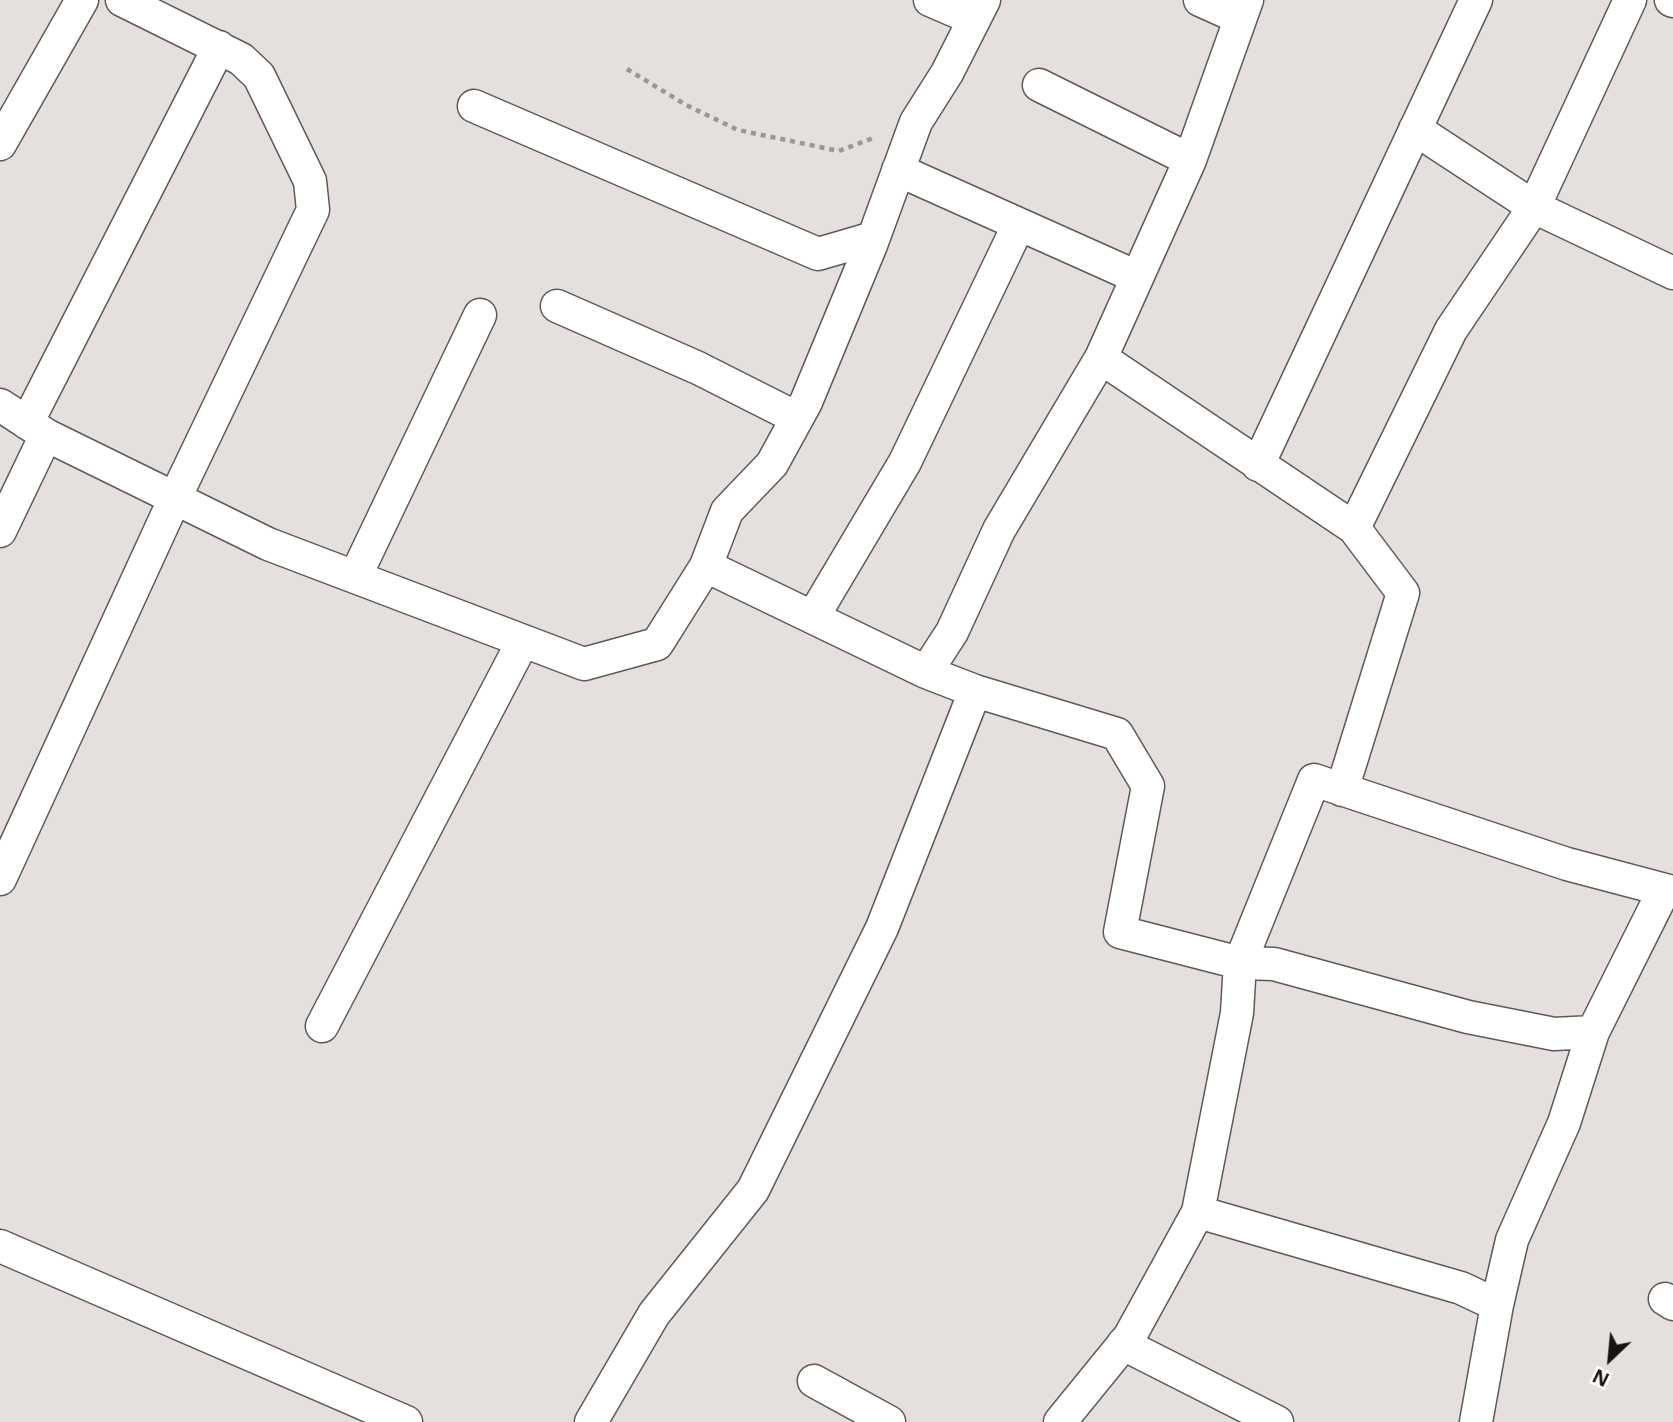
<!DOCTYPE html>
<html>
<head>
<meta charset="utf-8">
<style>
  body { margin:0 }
  #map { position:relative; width:1673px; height:1422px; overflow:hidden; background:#e5e0dd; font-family:"Noto Sans",sans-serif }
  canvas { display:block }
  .north { position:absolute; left:1575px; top:1324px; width:70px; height:70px; -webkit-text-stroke:5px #fff; paint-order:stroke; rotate:206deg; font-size:19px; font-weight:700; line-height:28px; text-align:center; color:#161514 }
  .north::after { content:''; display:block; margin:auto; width:24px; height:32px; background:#161514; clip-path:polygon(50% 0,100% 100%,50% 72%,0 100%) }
</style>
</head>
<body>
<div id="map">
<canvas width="1673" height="1422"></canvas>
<div class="north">N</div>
</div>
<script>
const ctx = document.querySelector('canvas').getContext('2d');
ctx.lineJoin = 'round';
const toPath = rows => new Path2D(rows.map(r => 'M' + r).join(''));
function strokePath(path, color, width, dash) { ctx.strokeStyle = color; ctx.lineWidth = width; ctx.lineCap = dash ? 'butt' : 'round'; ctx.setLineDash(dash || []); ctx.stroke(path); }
const minor = toPath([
  [930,0,974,19],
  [1200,0,1240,18],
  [1671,0,1673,1],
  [1039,85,1190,160],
  [474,106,818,254,873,238],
  [1415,129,1534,207,1673,273],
  [0,144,82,0],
  [898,170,1137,277],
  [557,306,698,368,797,418],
  [1101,358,1354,528,1403,593,1342,790],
  [0,405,46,435,268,544,584,664,657,644,706,566,727,511,772,464,806,402,871,245,916,122,947,73,984,0],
  [27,423,219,47],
  [1258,465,1476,0],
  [1354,528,1451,330,1534,207,1630,0],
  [0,531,46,435],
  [706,566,926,672,975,691,1117,734,1148,786,1120,932,1240,963,1274,964,1468,1017,1554,1034,1593,1032],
  [355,577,480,315],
  [813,617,905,462,1018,226],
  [926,672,952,632,999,530,1101,358,1190,160,1247,0],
  [0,879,174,500,313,210,310,181,259,76,241,59,122,0],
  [322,1026,523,641],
  [1198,1212,1461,1288,1497,1305],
  [0,1246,406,1422],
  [1665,1299,1673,1304],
  [1123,1344,1277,1422],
  [814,1381,889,1422],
  [591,1422,654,1314,753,1190,882,928,975,691],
  [1060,1422,1130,1336,1198,1212,1237,1013,1240,963,1314,780,1567,864,1673,892],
  [1476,1422,1497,1305,1512,1240,1564,1123,1593,1032,1664,890]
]);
strokePath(minor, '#5e5a57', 35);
strokePath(toPath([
  [627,69,686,105,738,130,839,151,876,137]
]), '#9a9795', 4.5, [5, 5]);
strokePath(minor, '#fff', 32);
</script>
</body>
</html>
